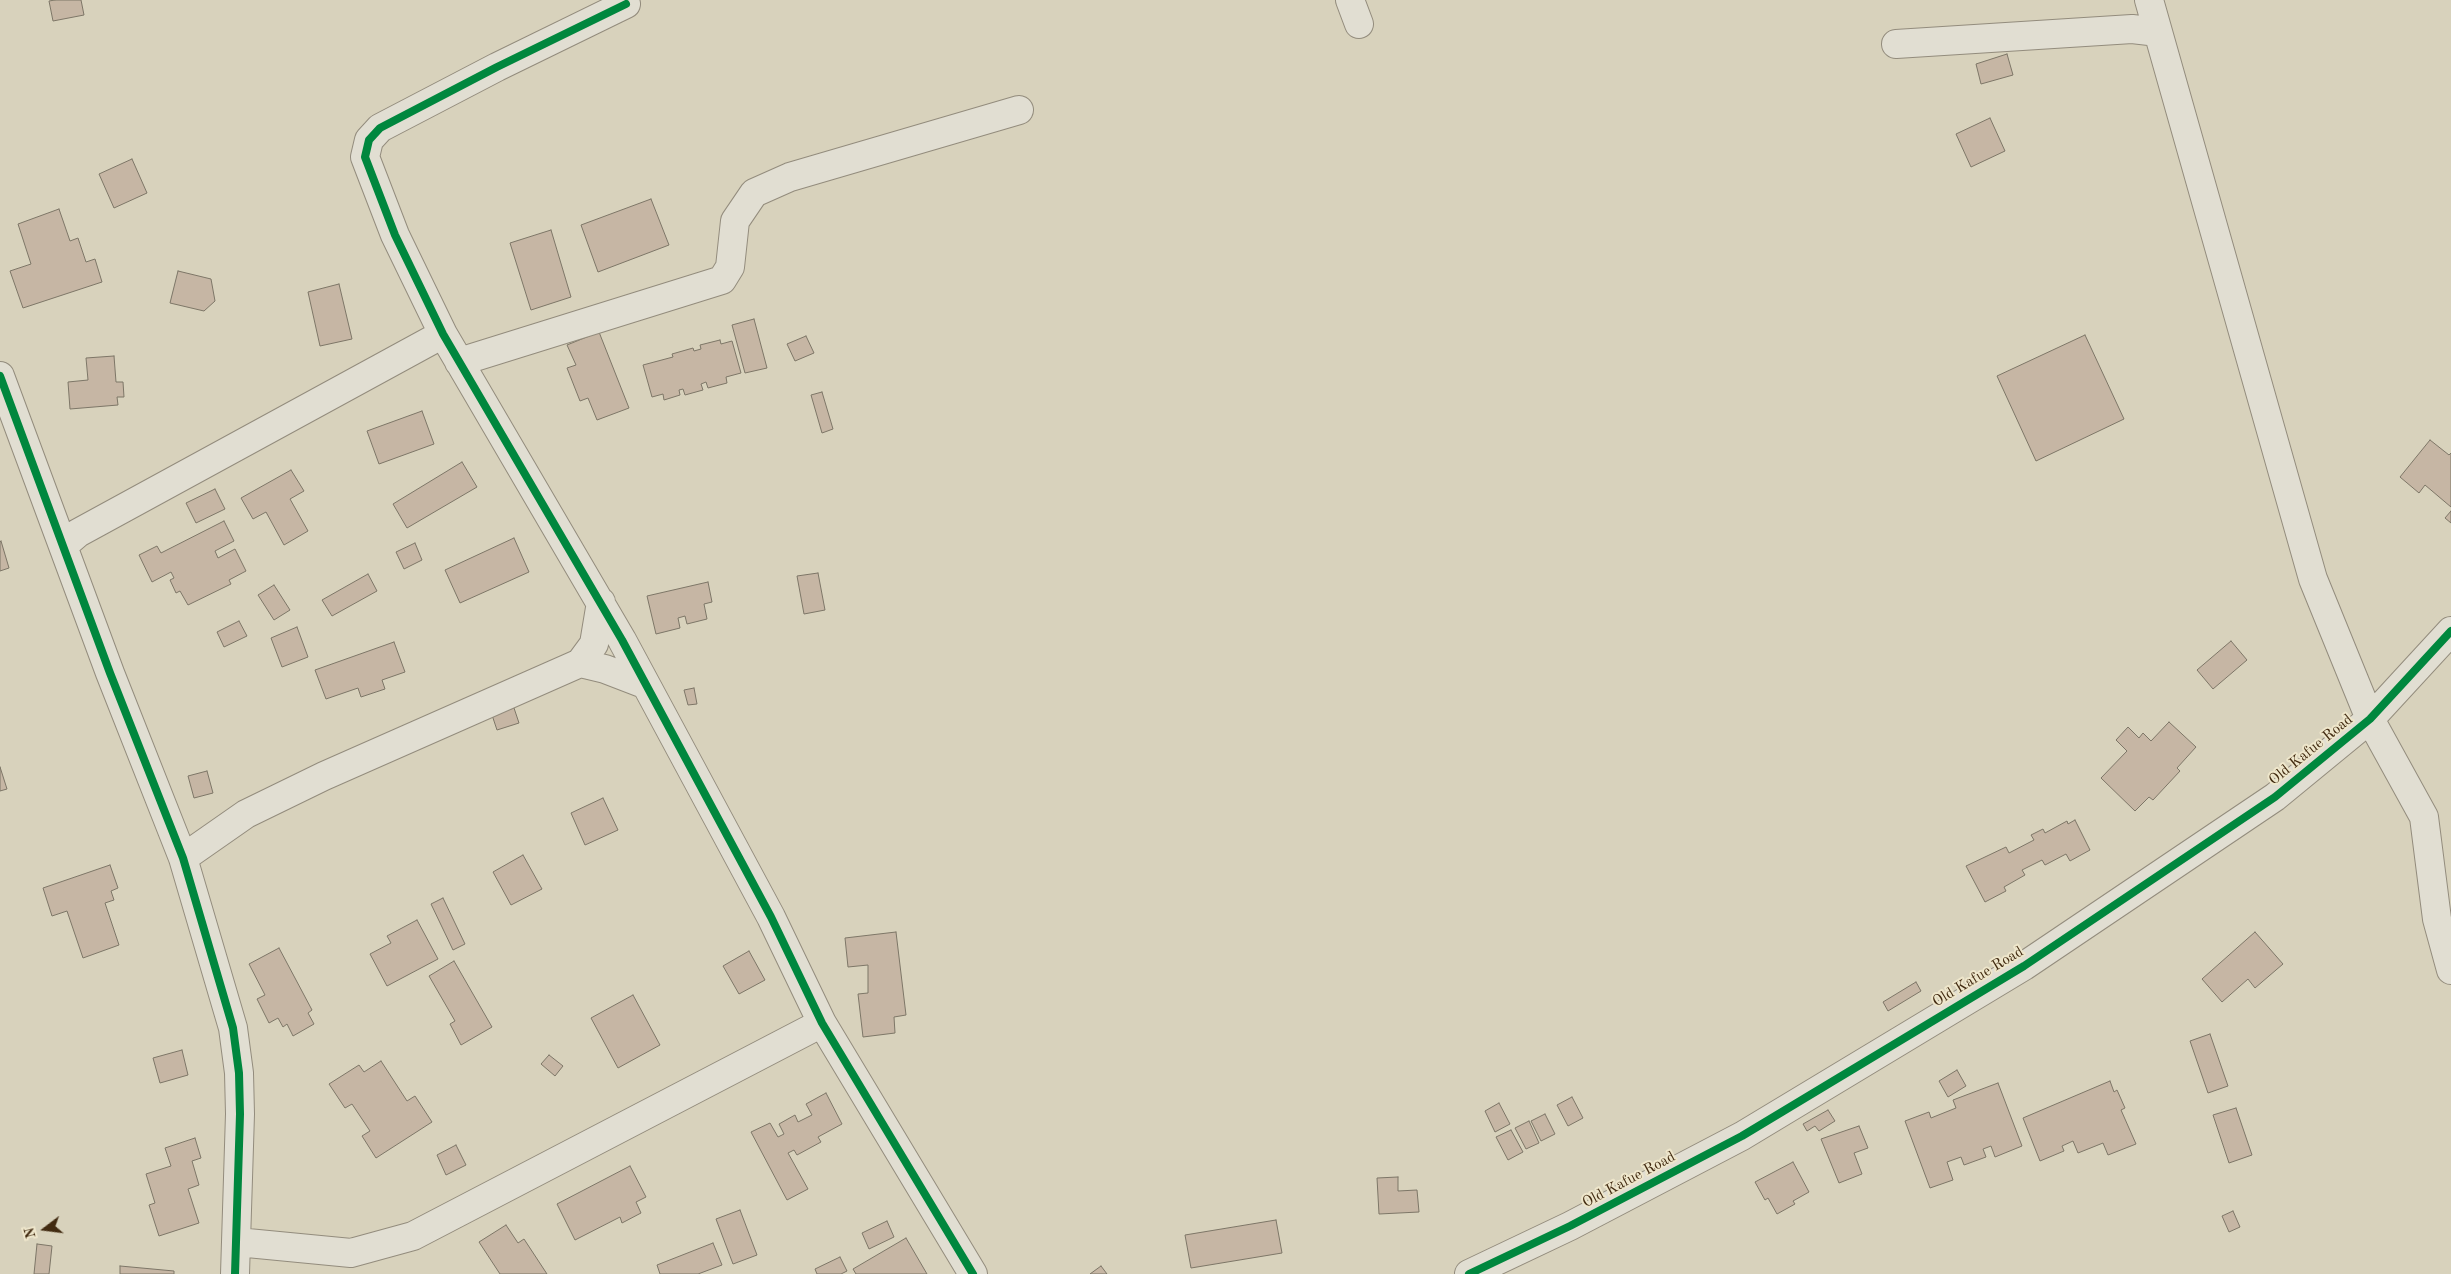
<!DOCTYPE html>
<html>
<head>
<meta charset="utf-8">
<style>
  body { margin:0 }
  #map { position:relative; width:2451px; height:1274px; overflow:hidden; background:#d8d2bc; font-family:"Old Standard TT",serif }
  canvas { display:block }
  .north { position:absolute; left:20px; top:1204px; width:50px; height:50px; -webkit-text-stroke:4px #eee6cb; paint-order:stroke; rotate:255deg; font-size:14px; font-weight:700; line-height:20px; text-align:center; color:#422b11 }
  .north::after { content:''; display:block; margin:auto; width:18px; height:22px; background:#422b11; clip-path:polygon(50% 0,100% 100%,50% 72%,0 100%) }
</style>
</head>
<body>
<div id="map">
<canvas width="2451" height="1274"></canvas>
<div class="north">N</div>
</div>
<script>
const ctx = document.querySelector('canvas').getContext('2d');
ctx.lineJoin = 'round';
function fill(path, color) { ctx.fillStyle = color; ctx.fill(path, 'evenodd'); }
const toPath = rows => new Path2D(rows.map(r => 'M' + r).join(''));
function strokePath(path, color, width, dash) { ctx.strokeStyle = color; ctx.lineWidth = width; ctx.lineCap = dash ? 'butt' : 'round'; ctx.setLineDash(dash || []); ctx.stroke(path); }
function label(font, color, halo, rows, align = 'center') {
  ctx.font = font + ' "Old Standard TT",serif'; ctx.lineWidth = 4; ctx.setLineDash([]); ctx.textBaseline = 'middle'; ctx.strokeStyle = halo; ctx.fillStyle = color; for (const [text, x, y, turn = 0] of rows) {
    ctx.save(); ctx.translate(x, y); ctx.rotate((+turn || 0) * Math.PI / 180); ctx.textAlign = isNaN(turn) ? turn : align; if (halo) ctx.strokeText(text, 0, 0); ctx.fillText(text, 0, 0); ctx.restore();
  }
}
const building = toPath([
  [55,0,81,0,84,15,53,21,49,1,55,0],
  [2007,54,2013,75,1981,84,1976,64,2007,54],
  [1990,118,2005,151,1971,167,1956,134,1990,118],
  [132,159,147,193,114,208,99,174,132,159],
  [651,199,669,245,598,272,581,225,651,199],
  [59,209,70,241,78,238,86,262,95,259,102,282,23,308,10,271,31,264,18,224,59,209],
  [551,230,571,297,531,310,510,243,551,230],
  [178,271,211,279,215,301,204,311,170,303,178,271],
  [339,284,352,339,320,346,308,292,339,284],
  [754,319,767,368,745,373,732,325,754,319],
  [599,332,629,408,597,420,588,398,580,401,567,368,576,365,567,345,599,332],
  [2085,335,2124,419,2036,461,1997,376,2085,335],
  [806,336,814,353,795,361,787,344,806,336],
  [720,340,721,344,732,341,741,373,726,377,727,383,708,388,706,382,701,384,703,390,685,395,683,389,679,390,680,395,664,400,663,394,652,397,643,365,673,357,672,354,693,348,694,351,701,349,700,345,720,340],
  [114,356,116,382,123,382,124,397,117,397,118,405,70,409,68,382,88,380,86,358,114,356],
  [822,392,833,429,822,433,811,395,822,392],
  [422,411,434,444,379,464,367,431,422,411],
  [2430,440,2449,455,2451,453,2451,507,2425,485,2419,493,2400,477,2430,440],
  [462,462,477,487,407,528,393,504,462,462],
  [291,470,304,491,290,499,308,531,284,545,266,512,253,519,241,498,291,470],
  [215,489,225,509,196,523,186,503,215,489],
  [2451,511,2451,523,2445,518,2451,511],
  [224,521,234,541,215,551,218,558,235,549,246,571,229,580,231,584,188,605,180,591,176,593,170,580,174,578,171,572,152,582,139,555,157,546,161,553,224,521],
  [514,538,529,572,460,603,445,570,514,538],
  [1,541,9,568,0,571,0,542,1,541],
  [415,543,422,560,404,569,396,552,415,543],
  [818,573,825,610,804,614,797,576,818,573],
  [368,574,377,591,332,616,322,600,368,574],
  [708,582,712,602,704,604,707,619,687,624,685,616,678,618,680,628,656,634,647,596,708,582],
  [274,585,290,610,274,620,258,595,274,585],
  [239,621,247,636,224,647,217,632,239,621],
  [297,627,308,657,282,667,271,638,297,627],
  [2231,641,2247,660,2213,689,2197,670,2231,641],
  [394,642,405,672,382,680,385,689,361,697,358,688,326,699,315,670,394,642],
  [694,688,697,704,688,705,684,690,694,688],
  [514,708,519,723,497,730,492,715,514,708],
  [2169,722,2196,747,2177,768,2180,771,2153,800,2149,797,2135,811,2101,778,2127,751,2116,740,2128,727,2139,738,2143,733,2151,741,2169,722],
  [0,767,7,789,0,791,0,767],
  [207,771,213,793,194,798,188,776,207,771],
  [603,798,618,830,585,845,571,813,603,798],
  [2075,820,2090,850,2070,861,2066,854,2045,865,2042,860,2022,870,2025,875,2004,887,2006,891,1985,902,1966,866,2006,847,2009,853,2034,840,2031,835,2043,829,2045,833,2067,821,2068,824,2075,820],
  [523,855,542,889,511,905,493,872,523,855],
  [110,865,118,888,111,891,114,900,105,903,119,945,83,958,67,911,52,916,43,888,110,865],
  [443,898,465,944,453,950,431,904,443,898],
  [417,920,438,959,387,986,370,954,391,943,387,936,417,920],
  [896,932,906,1015,894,1017,895,1033,863,1037,858,994,868,993,868,965,848,967,845,938,896,932],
  [2255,932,2283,964,2255,988,2248,979,2222,1002,2202,979,2255,932],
  [279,948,312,1010,308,1013,314,1024,293,1036,287,1024,283,1027,278,1018,269,1023,257,999,265,995,249,964,279,948],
  [749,951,765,980,739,994,723,966,749,951],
  [454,961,492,1027,461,1045,450,1024,455,1021,429,976,454,961],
  [1916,982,1921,991,1888,1011,1883,1002,1916,982],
  [633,995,660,1045,618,1068,591,1018,633,995],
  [2210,1034,2228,1086,2208,1093,2190,1041,2210,1034],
  [182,1050,188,1075,160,1083,153,1058,182,1050],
  [549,1055,563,1066,555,1076,541,1064,549,1055],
  [381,1061,407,1101,415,1096,432,1122,376,1158,362,1136,370,1131,352,1104,345,1108,329,1084,359,1065,364,1072,381,1061],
  [1957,1070,1966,1086,1948,1097,1939,1081,1957,1070],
  [2110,1081,2114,1092,2117,1090,2125,1108,2121,1110,2136,1144,2108,1155,2103,1143,2078,1153,2073,1141,2062,1146,2064,1151,2040,1161,2023,1118,2110,1081],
  [1998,1083,2022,1146,1995,1157,1991,1146,1983,1149,1986,1157,1964,1165,1961,1157,1947,1162,1953,1180,1930,1188,1905,1121,1929,1112,1931,1118,1956,1108,1953,1100,1998,1083],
  [826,1093,842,1124,818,1137,821,1142,797,1155,794,1150,788,1153,808,1189,787,1200,751,1132,770,1123,778,1137,784,1134,779,1124,795,1115,798,1122,812,1115,806,1104,826,1093],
  [1572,1097,1583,1118,1568,1126,1557,1105,1572,1097],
  [1499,1103,1510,1124,1495,1132,1485,1111,1499,1103],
  [2236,1108,2252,1155,2229,1163,2213,1115,2236,1108],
  [1828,1110,1835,1121,1819,1131,1815,1126,1807,1131,1803,1124,1828,1110],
  [1545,1114,1555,1134,1541,1141,1531,1121,1545,1114],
  [1529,1121,1539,1143,1526,1149,1515,1128,1529,1121],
  [1859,1126,1868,1148,1854,1153,1862,1174,1839,1183,1821,1139,1859,1126],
  [1511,1130,1523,1152,1508,1160,1496,1137,1511,1130],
  [195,1138,201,1158,192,1161,199,1185,188,1189,199,1223,159,1236,149,1205,155,1203,146,1174,171,1166,165,1148,195,1138],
  [456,1145,466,1165,446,1175,437,1155,456,1145],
  [1793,1162,1809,1192,1793,1201,1795,1204,1777,1214,1768,1198,1765,1200,1755,1182,1793,1162],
  [630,1166,646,1197,636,1202,641,1213,622,1223,620,1217,575,1240,557,1204,630,1166],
  [1398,1177,1398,1191,1417,1190,1419,1212,1379,1214,1377,1178,1398,1177],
  [740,1210,757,1255,733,1264,716,1219,740,1210],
  [2233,1211,2240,1227,2229,1232,2222,1216,2233,1211],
  [1276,1220,1282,1253,1191,1268,1185,1235,1276,1220],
  [887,1221,894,1237,869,1249,862,1233,887,1221],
  [506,1225,518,1243,524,1239,547,1274,500,1274,479,1242,506,1225],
  [906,1238,927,1274,856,1274,853,1269,906,1238],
  [713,1243,722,1265,698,1274,660,1274,657,1265,713,1243],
  [37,1244,52,1246,49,1274,34,1274,37,1244],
  [840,1257,847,1271,841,1274,817,1274,815,1269,840,1257],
  [120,1266,174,1271,174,1274,120,1274,120,1266],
  [1101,1266,1107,1274,1090,1274,1101,1266]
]);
fill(building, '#c6b6a4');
strokePath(building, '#7d7667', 1);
const minor = toPath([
  [1350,0,1359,24],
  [2149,0,2313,579,2370,719,2424,817,2437,919,2451,970],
  [626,4,497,67,380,128,369,140,365,157,395,235,443,334,622,640,771,917,822,1023,973,1274],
  [1896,44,2132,29,2158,32],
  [459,362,722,280,730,267,735,221,754,193,790,177,1019,110],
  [0,376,110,673,183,858,233,1028,239,1073,240,1114,235,1274],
  [64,545,78,533,443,334],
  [580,663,605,669,644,684],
  [183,858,246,814,324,776,580,663,594,644,601,602],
  [237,1242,351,1253,413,1236,822,1023],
  [1469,1274,1570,1226,1742,1136,2024,966,2275,797,2370,719,2451,631]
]);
strokePath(minor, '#938c7d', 30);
strokePath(minor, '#e1ded2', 28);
strokePath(toPath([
  [626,4,497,67,380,128,369,140,365,157,395,235,443,334,622,640,771,917,822,1023,973,1274],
  [0,376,110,673,183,858,233,1028,239,1073,240,1114,235,1274],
  [1469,1274,1570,1226,1742,1136,2024,966,2275,797,2370,719,2451,631]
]), '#00873e', 8);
label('15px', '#422b11', '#eee6cb', [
  ["Old Kafue Road",2311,750,-39],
  ["Old Kafue Road",1978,977,-31],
  ["Old Kafue Road",1629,1180,-28]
]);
</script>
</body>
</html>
